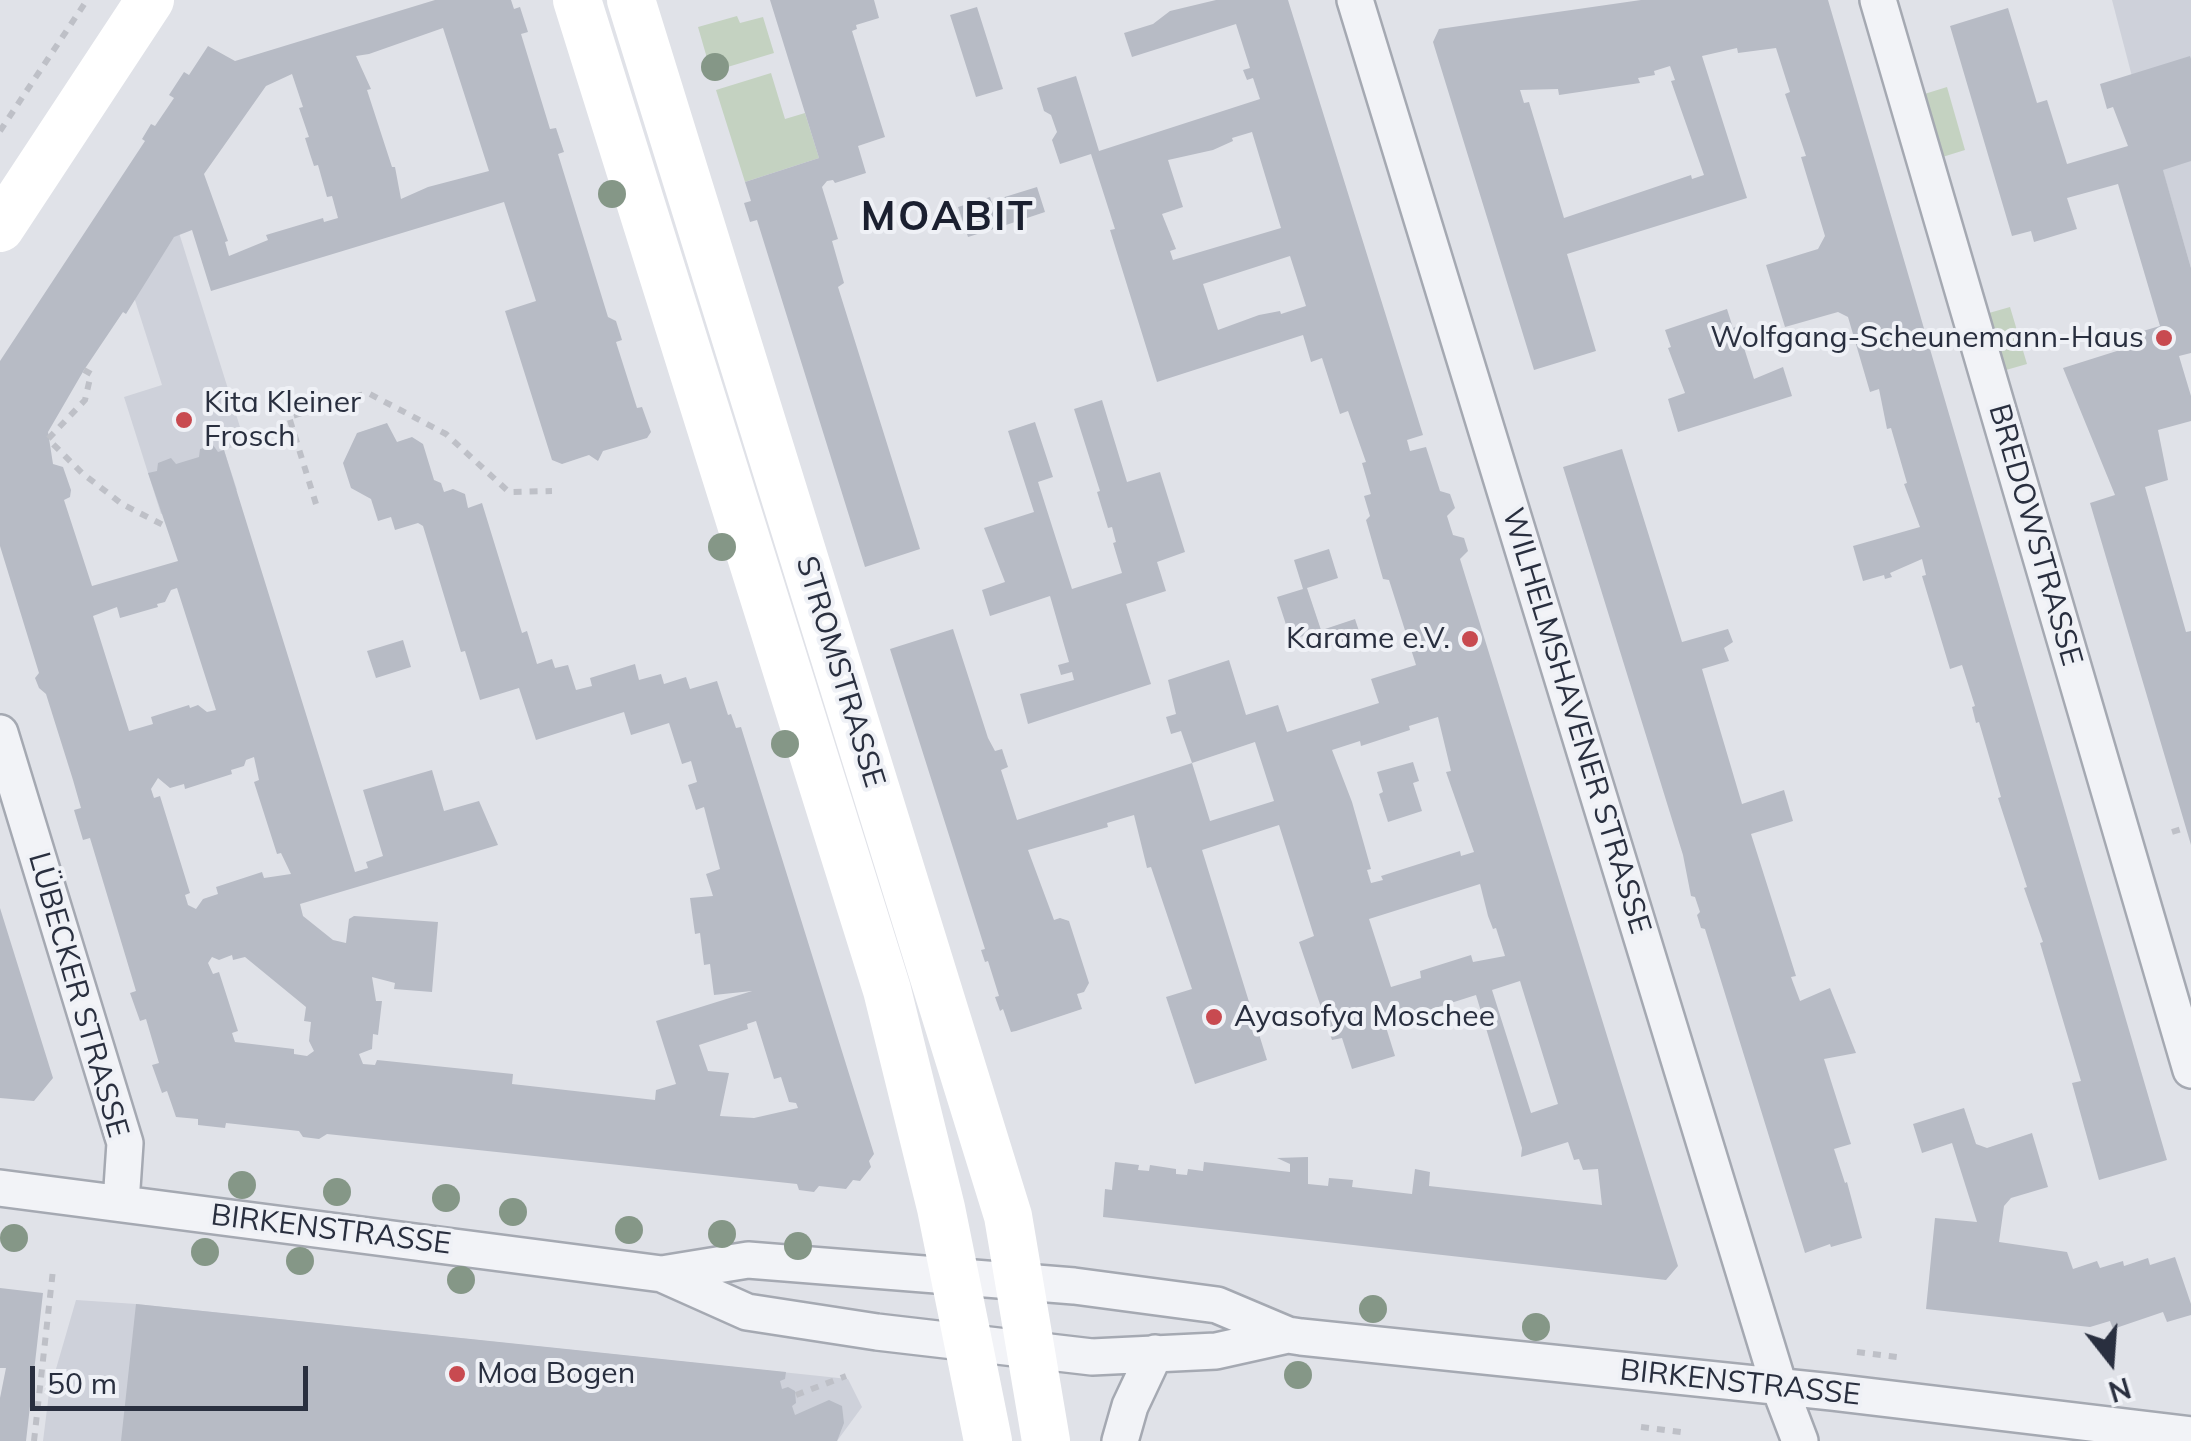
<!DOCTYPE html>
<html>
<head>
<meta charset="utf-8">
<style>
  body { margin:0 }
  #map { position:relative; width:2191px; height:1441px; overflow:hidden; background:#e0e2e8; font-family:Mulish,sans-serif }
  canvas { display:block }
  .north { position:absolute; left:2061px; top:1311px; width:100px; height:100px; -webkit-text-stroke:8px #eff1f6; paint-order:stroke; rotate:163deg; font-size:28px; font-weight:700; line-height:40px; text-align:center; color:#292f3f }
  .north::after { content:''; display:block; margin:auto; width:35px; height:45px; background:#292f3f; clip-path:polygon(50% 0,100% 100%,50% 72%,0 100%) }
  .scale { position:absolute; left:30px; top:1366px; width:278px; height:45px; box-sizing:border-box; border:5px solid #292f3f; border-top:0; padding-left:12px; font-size:30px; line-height:35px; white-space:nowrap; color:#292f3f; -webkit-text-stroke:8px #eff1f6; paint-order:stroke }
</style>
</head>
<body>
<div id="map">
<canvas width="2191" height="1441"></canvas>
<div class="north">N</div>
<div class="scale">50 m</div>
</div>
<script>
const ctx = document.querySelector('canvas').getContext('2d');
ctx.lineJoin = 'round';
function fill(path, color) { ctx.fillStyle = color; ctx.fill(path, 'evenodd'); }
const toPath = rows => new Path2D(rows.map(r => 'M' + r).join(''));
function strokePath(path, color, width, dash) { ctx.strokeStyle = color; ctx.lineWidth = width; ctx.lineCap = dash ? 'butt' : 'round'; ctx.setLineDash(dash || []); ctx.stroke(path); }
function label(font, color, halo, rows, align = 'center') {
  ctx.font = font + ' Mulish,sans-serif'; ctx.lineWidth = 8; ctx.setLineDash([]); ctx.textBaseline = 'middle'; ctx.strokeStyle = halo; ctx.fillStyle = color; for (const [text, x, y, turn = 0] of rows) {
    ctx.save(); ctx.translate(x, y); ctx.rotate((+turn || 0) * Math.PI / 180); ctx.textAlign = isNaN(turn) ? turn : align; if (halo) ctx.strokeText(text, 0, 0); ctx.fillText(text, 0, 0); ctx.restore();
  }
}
fill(toPath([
  [2112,0,2191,0,2191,268,2163,171,2157,172],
  [164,185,245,443,224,450,237,490,161,514,124,397,162,385,134,297],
  [76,1300,136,1304,848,1379,862,1407,837,1441,43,1441,49,1393]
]), '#ced1da');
fill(toPath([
  [737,16,740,23,763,17,774,53,711,72,698,27],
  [771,73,785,119,805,113,819,158,745,182,716,90],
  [1947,87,1965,150,1936,159,1918,96],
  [2010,307,2027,364,1999,372,1982,315]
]), '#c4d2c1');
fill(toPath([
  [435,0,511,0,514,9,520,7,528,32,521,34,550,129,556,128,564,152,558,154,608,317,616,321,622,340,616,342,637,408,642,407,651,432,647,438,603,451,598,461,589,455,562,464,552,460,505,311,536,301,504,202,211,291,192,230,174,237,126,314,123,312,84,370,48,432,53,464,63,467,71,490,70,497,64,500,92,586,178,561,148,473,157,471,158,463,171,458,176,464,199,457,200,449,213,445,218,452,224,450,355,872,368,868,366,862,383,856,363,790,432,770,444,811,479,801,498,845,300,904,303,916,333,940,346,943,349,919,354,916,438,922,432,992,394,989,395,983,372,977,376,1001,382,1001,378,1035,373,1034,372,1049,359,1054,363,1064,375,1065,377,1060,513,1074,512,1084,655,1100,656,1090,676,1084,656,1021,752,991,714,995,710,964,704,965,700,933,695,934,690,898,713,896,706,874,720,869,704,807,696,810,688,785,697,782,691,761,682,764,669,723,631,735,624,712,536,740,519,688,480,700,465,651,461,652,423,526,418,523,395,530,391,517,378,521,371,499,351,488,343,463,357,433,387,423,397,442,412,437,423,444,434,480,441,483,444,492,453,489,465,494,468,508,482,503,522,633,527,631,537,664,552,659,555,668,568,665,576,690,592,686,590,678,635,664,639,680,661,674,664,684,686,677,690,689,717,681,728,715,731,714,736,728,741,727,874,1154,869,1161,871,1167,860,1181,853,1180,846,1189,819,1186,814,1192,799,1190,797,1184,638,1167,327,1134,319,1139,303,1137,299,1131,226,1123,225,1128,198,1125,198,1119,176,1117,167,1091,162,1093,152,1065,159,1063,146,1019,140,1021,130,993,136,991,90,838,83,840,74,810,81,808,73,780,46,694,39,688,35,678,39,673,0,546,0,361,145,141,142,139,151,124,155,126,174,98,169,95,184,72,189,75,208,46,235,61],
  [443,28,489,171,428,187,401,199,395,167,392,167,367,90,371,89,356,56,369,54],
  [292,74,303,107,299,108,309,137,305,138,310,154,314,166,318,165,327,197,332,196,338,218,324,222,323,218,266,235,268,240,229,256,225,242,228,241,204,174,266,86],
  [177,588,216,710,207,712,198,705,190,708,189,705,151,717,153,724,129,731,93,616,117,607,120,618,158,607,157,604,165,602,171,590],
  [254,757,259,780,254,782,277,854,281,853,291,874,264,878,262,872,216,887,218,894,203,899,196,909,188,905,185,895,190,893,160,796,154,798,151,789,158,778,170,788,184,784,185,789,232,774,231,770,244,766,246,760],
  [232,955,233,960,245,957,306,1007,304,1021,311,1022,309,1041,314,1051,307,1056,294,1054,294,1049,235,1042,232,1033,238,1031,219,972,213,974,208,963,212,957,219,960],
  [756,1021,774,1079,781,1077,789,1102,796,1103,798,1108,754,1118,720,1116,729,1073,708,1071,699,1045,748,1029,747,1024],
  [770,0,874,0,879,18,856,25,857,29,852,31,885,137,858,146,866,173,835,183,833,180,827,181,822,187,838,239,832,241,844,283,838,287,920,549,865,567,757,220,750,222,744,203,751,201,745,182,819,158],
  [1216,0,1288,0,1423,435,1407,440,1410,451,1426,447,1440,491,1450,494,1455,508,1447,516,1453,535,1464,538,1468,551,1460,559,1678,1266,1666,1280,1103,1217,1105,1189,1112,1190,1115,1162,1139,1165,1138,1170,1149,1171,1150,1165,1176,1169,1176,1174,1187,1175,1188,1169,1203,1171,1204,1162,1290,1172,1290,1164,1277,1158,1308,1157,1308,1184,1328,1186,1329,1178,1353,1180,1352,1187,1412,1194,1415,1169,1430,1172,1429,1186,1602,1205,1598,1169,1583,1170,1579,1159,1574,1160,1568,1142,1521,1157,1522,1148,1476,995,1385,1024,1395,1056,1352,1069,1342,1038,1332,1040,1299,942,1314,936,1279,825,1202,850,1267,1060,1195,1084,1166,997,1192,989,1151,867,1147,868,1134,815,1107,823,1108,827,1028,850,1054,920,1060,918,1069,921,1089,983,1084,992,1077,994,1082,1009,1016,1031,1011,1032,1003,1009,1000,1011,995,997,999,996,988,961,985,962,981,950,985,949,890,649,953,629,988,738,995,751,1002,749,1008,767,1001,770,1017,820,1192,763,1210,821,1274,801,1255,742,1192,763,1181,731,1171,734,1166,717,1176,714,1168,680,1229,660,1246,715,1278,705,1287,732,1379,703,1371,679,1416,665,1389,580,1383,579,1366,520,1370,516,1364,496,1371,494,1362,463,1366,462,1348,411,1340,414,1322,358,1311,362,1303,335,1157,382,1110,230,1115,229,1091,154,1060,164,1052,140,1057,132,1051,115,1044,111,1037,88,1076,76,1099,151,1260,99,1253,78,1247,80,1243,70,1250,68,1236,24,1132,57,1124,33,1153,24,1170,11],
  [1252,132,1281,228,1173,260,1170,251,1176,249,1162,214,1183,207,1168,160,1213,150,1233,141,1232,138],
  [1290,256,1306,306,1281,314,1280,311,1259,315,1218,330,1203,284],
  [1438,717,1451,771,1446,772,1474,852,1461,856,1460,851,1381,876,1383,880,1371,883,1367,870,1371,869,1352,802,1332,750,1360,741,1361,746,1410,730,1409,726],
  [1480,884,1488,916,1493,929,1496,928,1505,956,1473,962,1471,955,1420,971,1421,978,1391,987,1369,919],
  [1520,981,1558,1104,1531,1113,1492,990],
  [1641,0,1828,0,2167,1160,2099,1180,2072,1083,2081,1081,2040,943,2043,942,2024,888,2027,887,1998,798,2001,797,1979,722,1976,723,1972,707,1975,706,1962,665,1950,669,1922,576,1926,575,1922,559,1890,573,1892,577,1885,579,1884,575,1863,581,1853,546,1920,527,1904,484,1907,483,1891,428,1887,429,1879,389,1870,392,1848,317,1838,312,1785,327,1766,265,1818,249,1825,236,1801,157,1806,156,1785,94,1790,92,1776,48,1738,53,1737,48,1702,56,1747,198,1567,254,1596,351,1534,370,1433,42,1439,29],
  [1670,66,1675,80,1671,81,1704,175,1692,179,1691,175,1564,218,1529,102,1524,103,1520,90,1558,89,1559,95,1640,83,1638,78,1655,75,1654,71],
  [977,7,1003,89,976,97,950,15],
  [2008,8,2037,103,2047,100,2067,164,2128,146,2113,107,2107,109,2100,84,2190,56,2191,59,2191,161,2163,170,2191,268,2191,353,2179,356,2191,396,2191,421,2158,430,2168,480,2145,487,2186,632,2191,631,2191,845,2090,503,2115,495,2063,368,2139,344,2136,333,2160,326,2118,184,2067,198,2077,229,2034,242,2031,231,2012,236,1950,26],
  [1037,187,1045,212,1003,226,995,200],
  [990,197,1000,227,968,237,958,207],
  [1727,309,1733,328,1737,326,1754,379,1783,367,1792,396,1678,432,1668,399,1685,393,1668,348,1671,347,1665,330],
  [1102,400,1127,482,1160,472,1185,552,1157,562,1166,591,1126,604,1151,684,1028,724,1020,694,1074,680,1072,672,1061,675,1058,665,1069,662,1050,596,990,616,982,590,1005,582,984,528,1034,512,1008,431,1035,422,1053,477,1038,482,1072,589,1122,573,1113,543,1116,542,1112,527,1108,528,1097,492,1100,491,1074,409],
  [1622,449,1682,642,1728,629,1733,642,1724,648,1729,661,1702,669,1742,804,1784,790,1793,821,1751,834,1796,976,1791,977,1800,1001,1830,988,1856,1053,1824,1059,1851,1144,1834,1149,1845,1183,1847,1182,1862,1238,1831,1247,1830,1244,1805,1253,1705,929,1701,928,1697,915,1700,912,1695,897,1691,896,1683,855,1563,467],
  [1329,549,1338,578,1307,588,1321,630,1291,640,1277,597,1303,589,1294,560],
  [1355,619,1361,637,1330,647,1325,629],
  [403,640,411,667,376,678,367,651],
  [1413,762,1419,781,1413,783,1422,811,1388,822,1379,794,1383,792,1377,772],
  [0,908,53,1078,34,1101,0,1098],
  [1964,1108,1976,1144,1987,1148,2032,1133,2048,1187,2011,1198,2004,1206,1999,1242,2067,1252,2073,1269,2097,1261,2100,1268,2123,1261,2124,1266,2148,1258,2150,1265,2175,1257,2191,1304,2191,1315,2167,1322,2163,1312,2113,1329,2110,1321,2090,1327,1926,1309,1935,1218,1977,1222,1952,1143,1922,1153,1913,1124],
  [0,1288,43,1293,26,1441,0,1441,0,1398,6,1368,0,1368],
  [136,1304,786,1372,785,1379,780,1381,782,1389,788,1387,795,1391,796,1403,792,1406,795,1415,829,1400,842,1406,844,1423,837,1441,121,1441]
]), '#b7bbc5');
const street = toPath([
  [1355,0,1779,1386,1800,1441],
  [1878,0,2191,1070],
  [0,733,125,1143,121,1203],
  [0,1188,662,1274,748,1260,1074,1286,1217,1305,1288,1335,1301,1337,1832,1392,2191,1435],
  [662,1274,747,1312,877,1332,1092,1357,1216,1351,1288,1335],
  [1120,1441,1130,1406,1155,1353]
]);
strokePath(street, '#a5a9b2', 40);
strokePath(toPath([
  [0,131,87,0],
  [84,370,91,374,85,400,48,439,82,473,122,504,165,526],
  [316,504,289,417,368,393,446,434,509,492,552,491],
  [2172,832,2185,828],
  [1857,1352,1897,1357],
  [796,1395,846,1376],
  [1641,1427,1681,1432],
  [34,1441,53,1270]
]), '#bec0c7', 6, [8, 8]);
strokePath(street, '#f2f3f7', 35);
strokePath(toPath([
  [577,0,887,990,941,1208,988,1441],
  [631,0,1008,1216,1046,1441],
  [0,228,150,0]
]), '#fff', 48);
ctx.fillStyle = '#859787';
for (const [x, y] of [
  [715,67],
  [612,194],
  [722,547],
  [785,744],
  [242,1185],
  [337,1192],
  [446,1198],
  [513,1212],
  [629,1230],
  [722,1234],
  [14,1238],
  [798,1246],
  [205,1252],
  [300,1261],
  [461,1280],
  [1373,1309],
  [1536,1327],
  [1298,1375]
]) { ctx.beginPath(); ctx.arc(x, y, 14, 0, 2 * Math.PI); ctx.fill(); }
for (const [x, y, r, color] of [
  [2164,338,10,"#c84a50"],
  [184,420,10,"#c84a50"],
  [1470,639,10,"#c84a50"],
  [1214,1017,10,"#c84a50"],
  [457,1374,10,"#c84a50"]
]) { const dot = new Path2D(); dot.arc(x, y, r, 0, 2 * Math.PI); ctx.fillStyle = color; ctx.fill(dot); strokePath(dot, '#eff1f6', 4); }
label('30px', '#292f3f', '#eff1f6', [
  ["Wolfgang-Scheunemann-Haus",2144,338,"right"],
  ["Kita Kleiner",204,403],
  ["Frosch",204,437],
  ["Karame e.V.",1450,639,"right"],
  ["Ayasofya Moschee",1234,1017],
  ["Moa Bogen",477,1374]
], 'left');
label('30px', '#292f3f', '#eff1f6', [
  ["BREDOWSTRASSE",2035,535,74],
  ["STROMSTRASSE",840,672,73],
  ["WILHELMSHAVENER STRASSE",1576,721,73],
  ["LÜBECKER STRASSE",78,995,74],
  ["BIRKENSTRASSE",331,1230,7],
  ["BIRKENSTRASSE",1740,1383,6]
]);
ctx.letterSpacing = '2.5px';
label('bold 40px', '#1b2030', '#eff1f6', [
  ["MOABIT",948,218]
]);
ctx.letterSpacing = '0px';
</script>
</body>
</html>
